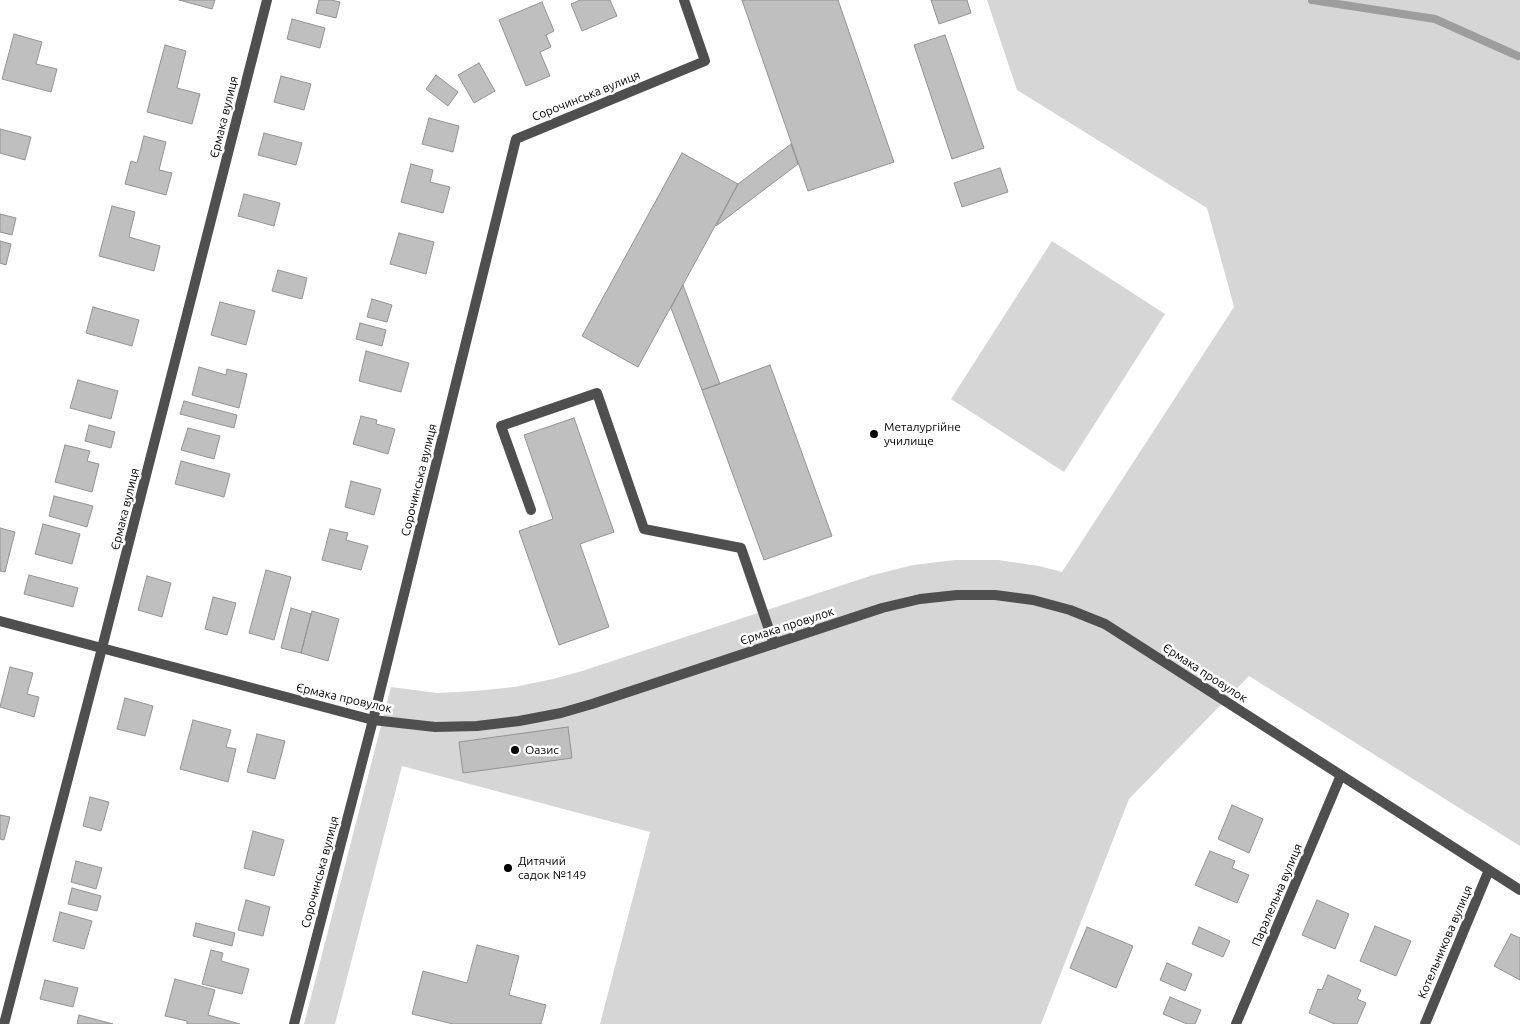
<!DOCTYPE html>
<html>
<head>
<meta charset="utf-8">
<style>
  body { margin:0 }
  canvas { display:block; background:#fff }
</style>
</head>
<body>
<canvas width="1520" height="1024"></canvas>
<script>
const ctx = document.querySelector('canvas').getContext('2d');
ctx.lineJoin = 'round';
function fill(path, color) { ctx.fillStyle = color; ctx.fill(path, 'evenodd'); }
const toPath = rows => new Path2D(rows.map(r => 'M' + r).join(''));
function strokePath(path, color, width, dash) { ctx.strokeStyle = color; ctx.lineWidth = width; ctx.lineCap = dash ? 'butt' : 'round'; ctx.setLineDash(dash || []); ctx.stroke(path); }
function label(font, color, halo, rows, align = 'center') {
  ctx.font = font + ' Ubuntu,sans-serif'; ctx.lineWidth = 5; ctx.setLineDash([]); ctx.textBaseline = 'middle'; ctx.strokeStyle = halo; ctx.fillStyle = color; for (const [text, x, y, turn = 0] of rows) {
    ctx.save(); ctx.translate(x, y); ctx.rotate((+turn || 0) * Math.PI / 180); ctx.textAlign = isNaN(turn) ? turn : align; if (halo) ctx.strokeText(text, 0, 0); ctx.fillText(text, 0, 0); ctx.restore();
  }
}
fill(toPath([
  [987,0,1520,0,1520,846,1249,676,1129,799,1041,1024,600,1024,650,832,402,766,335,1024,304,1024,391,687,437,693,475,691,514,687,553,679,582,671,873,575,913,565,955,560,998,560,1039,566,1062,572,1234,307,1207,208,1017,90],
  [1052,241,1165,314,1064,472,951,399]
]), '#d6d6d6');
strokePath(toPath([
  [1312,0,1435,19,1518,56]
]), '#9d9d9d', 8);
const building = toPath([
  [179,0,215,0,212,9,179,0],
  [319,0,331,0,340,2,336,18,316,13,319,0],
  [580,0,610,0,617,16,582,31,571,4,580,0],
  [742,0,838,0,894,162,808,191,742,0],
  [931,0,967,0,971,13,939,24,931,0],
  [542,2,554,31,546,35,551,47,540,52,550,76,526,86,499,20,542,2],
  [292,19,325,28,320,48,287,39,292,19],
  [14,34,42,42,36,64,57,69,51,92,2,79,14,34],
  [945,35,984,148,952,159,914,45,945,35],
  [165,45,186,51,177,88,200,94,192,124,147,112,165,45],
  [479,63,495,91,474,103,458,75,479,63],
  [436,75,458,92,448,106,426,89,436,75],
  [281,76,311,84,304,110,274,102,281,76],
  [429,118,459,126,453,152,422,144,429,118],
  [0,129,31,137,25,160,0,153,0,129],
  [264,133,302,143,296,165,258,155,264,133],
  [144,136,166,142,159,170,172,173,166,195,125,184,131,161,137,163,144,136],
  [791,144,798,164,716,226,738,184,791,144],
  [682,153,738,184,638,367,582,336,682,153],
  [411,164,433,170,430,182,450,187,443,213,401,202,411,164],
  [1000,168,1008,192,962,207,954,183,1000,168],
  [244,194,280,203,274,226,238,216,244,194],
  [112,206,135,212,129,237,160,246,154,271,99,256,112,206],
  [0,214,16,218,12,235,0,232,0,214],
  [399,233,434,242,426,274,390,264,399,233],
  [0,241,11,244,6,265,0,263,0,241],
  [278,270,307,278,302,299,272,291,278,270],
  [683,285,720,384,702,390,671,308,683,285],
  [372,299,392,305,387,322,367,317,372,299],
  [220,302,255,311,246,345,211,335,220,302],
  [93,307,139,320,132,346,86,333,93,307],
  [360,323,386,330,382,346,356,339,360,323],
  [366,351,409,363,401,392,359,381,366,351],
  [770,365,832,536,764,560,702,390,770,365],
  [199,367,226,375,227,369,247,374,239,408,192,395,199,367],
  [78,380,118,391,111,419,70,408,78,380],
  [184,401,237,415,234,428,180,414,184,401],
  [361,416,377,420,376,424,395,429,388,454,353,444,361,416],
  [574,418,614,532,580,544,609,627,559,645,519,531,553,519,524,435,574,418],
  [89,425,115,432,111,448,85,441,89,425],
  [188,428,220,436,214,459,181,450,188,428],
  [65,445,90,451,87,461,99,464,92,492,55,482,65,445],
  [181,461,230,474,224,497,175,484,181,461],
  [351,481,381,489,374,515,345,507,351,481],
  [54,496,93,506,87,527,49,516,54,496],
  [43,524,80,534,72,564,35,554,43,524],
  [0,528,15,532,5,572,0,571,0,528],
  [330,529,348,533,346,540,368,546,361,570,322,560,330,529],
  [266,570,291,577,274,640,249,633,266,570],
  [29,575,78,588,73,607,24,594,29,575],
  [147,576,171,583,162,617,138,610,147,576],
  [213,597,236,603,227,635,205,629,213,597],
  [291,608,311,614,301,653,281,648,291,608],
  [312,611,339,619,328,661,301,653,312,611],
  [10,667,33,673,27,694,39,697,34,717,0,707,10,667],
  [125,698,153,706,145,736,117,729,125,698],
  [193,720,231,730,226,747,236,749,228,782,180,769,193,720],
  [568,727,572,758,463,773,459,742,568,727],
  [257,734,285,741,275,779,247,772,257,734],
  [90,797,109,802,101,831,83,826,90,797],
  [1232,805,1263,819,1249,853,1218,839,1232,805],
  [0,815,10,817,4,840,0,839,0,815],
  [253,831,284,840,274,876,244,868,253,831],
  [1210,851,1235,861,1232,868,1249,875,1237,903,1195,885,1210,851],
  [76,861,102,868,96,889,71,882,76,861],
  [72,888,101,896,97,911,68,904,72,888],
  [246,900,270,907,263,936,238,930,246,900],
  [1317,900,1349,914,1335,949,1302,935,1317,900],
  [60,912,92,921,84,949,53,941,60,912],
  [196,923,235,933,232,946,193,936,196,923],
  [1375,926,1411,941,1396,976,1360,961,1375,926],
  [1087,927,1133,946,1116,988,1070,968,1087,927],
  [1199,927,1230,941,1223,957,1192,944,1199,927],
  [1511,934,1520,938,1520,980,1494,966,1511,934],
  [477,945,519,956,509,995,546,1005,541,1024,453,1024,412,1014,423,971,467,983,477,945],
  [211,950,223,953,221,961,249,969,242,994,202,984,211,950],
  [1167,963,1192,974,1185,991,1160,980,1167,963],
  [1328,975,1361,990,1357,999,1366,1003,1357,1024,1335,1024,1309,1013,1318,989,1322,990,1328,975],
  [175,979,215,990,208,1015,240,1024,187,1024,187,1021,165,1016,175,979],
  [45,980,78,988,73,1007,40,999,45,980],
  [1170,997,1201,1010,1195,1024,1187,1024,1163,1014,1170,997],
  [79,1015,113,1024,77,1024,79,1015]
]);
fill(building, '#bfbfbf');
strokePath(building, '#939393', 1);
strokePath(toPath([
  [531,510,501,426,597,393,644,529,741,548,774,644]
]), '#4f4f4f', 10);
strokePath(toPath([
  [0,621,373,720,435,727,477,726,519,721,561,713,592,704,882,608,920,599,957,595,995,595,1033,600,1070,610,1105,624,1520,890],
  [4,1024,102,648,267,0],
  [294,1024,373,720,516,139,705,61,684,0],
  [1236,1024,1341,775],
  [1425,1024,1489,870]
]), '#4f4f4f', 10);
for (const [x, y, r, color] of [
  [874,434,5,"#000"],
  [515,750,5,"#000"],
  [508,868,5,"#000"]
]) { const dot = new Path2D(); dot.arc(x, y, r, 0, 2 * Math.PI); ctx.fillStyle = color; ctx.fill(dot); strokePath(dot, '#fff', 2); }
label('12px', '#000', '#fff', [
  ["Сорочинська вулиця",586,96,-22],
  ["Єрмака вулиця",224,117,-76],
  ["Сорочинська вулиця",419,480,-76],
  ["Єрмака вулиця",125,509,-76],
  ["Єрмака провулок",787,626,-18],
  ["Єрмака провулок",1205,673,33],
  ["Єрмака провулок",344,698,13],
  ["Сорочинська вулиця",320,872,-75],
  ["Паралельна вулиця",1277,895,-67],
  ["Котельникова вулиця",1445,942,-67]
]);
label('12px', '#000', '#fff', [
  ["Металургійне",884,427],
  ["училище",884,441],
  ["Оазис",525,750],
  ["Дитячий",518,861],
  ["садок №149",518,875]
], 'left');
</script>
</body>
</html>
